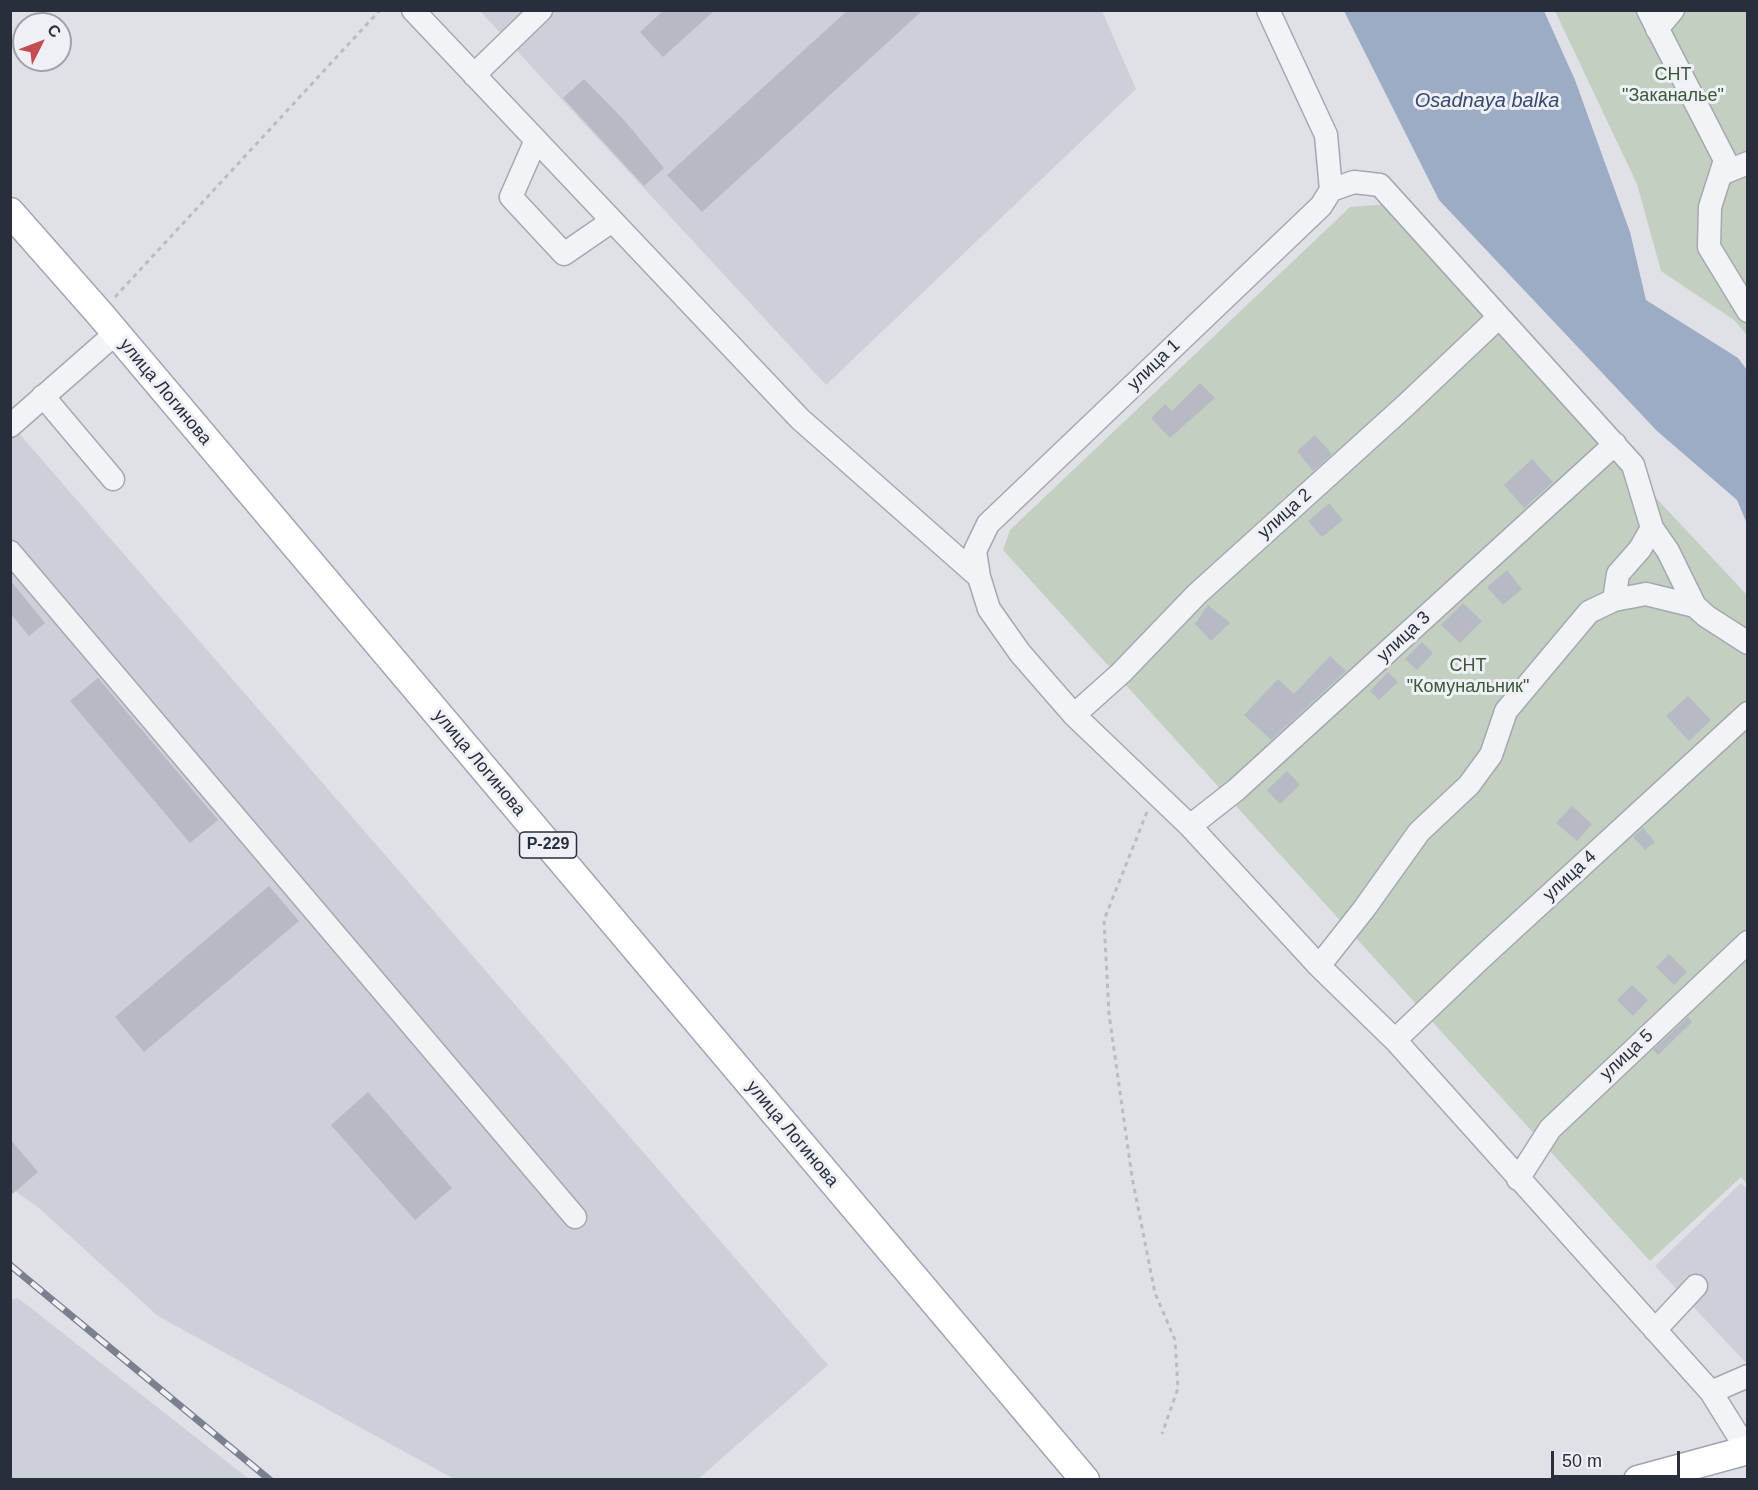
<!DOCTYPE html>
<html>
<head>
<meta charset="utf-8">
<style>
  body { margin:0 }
  #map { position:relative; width:1758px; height:1490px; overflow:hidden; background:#dfe1e7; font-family:Arial,sans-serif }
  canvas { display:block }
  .frame { position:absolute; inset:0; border:12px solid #292e3d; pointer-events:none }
  .north { position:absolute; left:12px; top:12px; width:60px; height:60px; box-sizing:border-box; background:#eef0f5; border:2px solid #9fa2ab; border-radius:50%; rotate:48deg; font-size:16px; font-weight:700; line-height:24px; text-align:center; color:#292e3d }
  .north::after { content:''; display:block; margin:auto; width:21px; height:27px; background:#c34d52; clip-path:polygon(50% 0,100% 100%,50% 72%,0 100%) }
  .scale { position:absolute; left:1551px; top:1451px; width:129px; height:27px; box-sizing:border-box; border:3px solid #292e3d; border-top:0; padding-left:8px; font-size:18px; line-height:21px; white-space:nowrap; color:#292e3d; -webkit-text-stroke:4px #eef0f5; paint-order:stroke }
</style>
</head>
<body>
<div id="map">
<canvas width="1758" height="1490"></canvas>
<div class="frame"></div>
<div class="north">С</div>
<div class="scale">50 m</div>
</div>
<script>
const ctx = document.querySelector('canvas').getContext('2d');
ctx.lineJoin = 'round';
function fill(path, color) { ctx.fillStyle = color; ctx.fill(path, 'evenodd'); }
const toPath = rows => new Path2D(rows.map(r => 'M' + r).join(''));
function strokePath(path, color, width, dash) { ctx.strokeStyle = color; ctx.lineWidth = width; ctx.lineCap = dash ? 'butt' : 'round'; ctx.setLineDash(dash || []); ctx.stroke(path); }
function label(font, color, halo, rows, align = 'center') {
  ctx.font = font + ' Arial,sans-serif'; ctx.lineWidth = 6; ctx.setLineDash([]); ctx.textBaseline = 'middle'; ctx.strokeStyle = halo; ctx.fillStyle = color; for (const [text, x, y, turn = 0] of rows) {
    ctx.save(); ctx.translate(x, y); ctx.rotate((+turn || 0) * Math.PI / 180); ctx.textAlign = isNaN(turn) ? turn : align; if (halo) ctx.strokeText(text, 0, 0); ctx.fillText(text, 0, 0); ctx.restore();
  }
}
fill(toPath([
  [480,11,1102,11,1136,89,826,385],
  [10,423,828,1365,698,1479,454,1479,158,1316,39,1208,11,1188],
  [1741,1183,1747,1189,1747,1364,1655,1266],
  [18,1298,249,1479,11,1479,10,1300]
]), '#cdd0d9');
fill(toPath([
  [1555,11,1747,11,1747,335,1734,320,1661,271,1637,184],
  [1388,204,1612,451,1747,595,1747,1184,1741,1177,1650,1261,1003,550,1010,530,1350,207]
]), '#c3d0c1');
fill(toPath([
  [1344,11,1544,11,1575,80,1630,232,1646,300,1738,358,1747,370,1747,524,1737,500,1657,431,1439,200]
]), '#9dacc5');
fill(toPath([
  [664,10,715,10,663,57,640,32],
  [848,10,923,10,702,212,667,175],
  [584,79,624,120,664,168,644,186,563,98],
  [1200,383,1215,398,1170,438,1151,418,1165,404,1172,411],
  [1315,435,1332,454,1313,471,1297,451],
  [1532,459,1553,482,1524,508,1504,485],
  [1329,503,1343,520,1322,537,1308,521],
  [1507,570,1522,589,1503,605,1487,587],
  [10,580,45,623,29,636,10,613],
  [1463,603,1482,621,1460,643,1441,625],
  [1208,605,1230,623,1211,641,1195,624],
  [1422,642,1433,653,1417,670,1405,659],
  [1330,656,1346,671,1271,740,1244,715,1278,679,1294,694],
  [1388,672,1398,682,1379,700,1370,691],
  [98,678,218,820,190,843,70,701],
  [1688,696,1711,720,1689,741,1666,716],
  [1287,771,1300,785,1280,804,1267,790],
  [1572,806,1592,824,1577,841,1556,823],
  [1643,828,1655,842,1645,850,1633,837],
  [269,886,299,921,144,1052,115,1017],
  [1669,954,1687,972,1674,985,1656,967],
  [1632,985,1648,1000,1633,1016,1617,1000],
  [1688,1017,1692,1022,1658,1055,1653,1050],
  [368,1092,452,1188,415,1220,331,1125],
  [10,1139,38,1172,10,1196]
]), '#b7bac4');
const minor = toPath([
  [413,10,800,419,979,577],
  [1268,10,1326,135,1331,190,1321,206,988,524,975,551,979,577,989,609,1020,653,1074,715,1190,826,1319,966,1395,1040,1711,1392,1747,1450],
  [1648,10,1725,160,1710,207,1709,247,1748,311],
  [1657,29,1673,10],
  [474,75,541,10],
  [536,140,511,197,564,254,612,221],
  [1721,174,1748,163],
  [1331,190,1354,182,1380,185,1633,465,1652,528,1668,551,1695,606,1706,616,1748,643],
  [43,396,113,479],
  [10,426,116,333],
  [1652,528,1640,549,1618,574,1614,600,1646,594,1695,606],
  [10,552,575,1217],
  [1074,715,1121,673,1197,594,1406,405,1499,317],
  [1190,826,1236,790,1615,444],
  [1319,966,1364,909,1419,832,1469,785,1491,755,1506,711,1589,612,1614,600],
  [1395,1040,1480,959,1748,713],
  [1518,1179,1550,1129,1748,942],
  [1655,1330,1696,1286],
  [1711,1392,1748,1376]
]);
const major = toPath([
  [10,212,100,314,1085,1480],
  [1638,1480,1748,1450]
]);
strokePath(minor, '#a5a8b1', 25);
strokePath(major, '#9fa5b2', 31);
strokePath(toPath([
  [115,297,380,10],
  [1147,812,1104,920,1109,1014,1132,1177,1155,1293,1175,1340,1178,1388,1162,1434]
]), '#babcc2', 3, [4.5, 4.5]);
strokePath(minor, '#f2f3f6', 22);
strokePath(major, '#fff', 28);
const rail = toPath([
  [10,1265,270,1480]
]);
strokePath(rail, '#7a8090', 7);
strokePath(rail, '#eef0f5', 4.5, [14]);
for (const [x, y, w] of [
  [548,845,57]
]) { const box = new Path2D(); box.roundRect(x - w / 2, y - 13, w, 26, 4.5); ctx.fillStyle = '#eef0f5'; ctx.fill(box); strokePath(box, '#292e3d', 1.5); }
label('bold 16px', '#292e3d', null, [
  ["Р-229",548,845]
]);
label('18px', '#3a5838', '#eef0f5', [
  ["СНТ",1673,75],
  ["\"Заканалье\"",1673,96],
  ["СНТ",1468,666],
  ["\"Комунальник\"",1468,687]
]);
label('18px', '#292e3d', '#eef0f5', [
  ["улица 1",1154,365,-44],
  ["улица Логинова",165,392,50],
  ["улица 2",1285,514,-42],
  ["улица 3",1404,637,-43],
  ["улица Логинова",479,763,50],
  ["улица 4",1570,876,-43],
  ["улица 5",1627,1055,-43],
  ["улица Логинова",792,1134,50]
]);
label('italic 20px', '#37496e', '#eef0f5', [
  ["Osadnaya balka",1487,101]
]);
</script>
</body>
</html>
